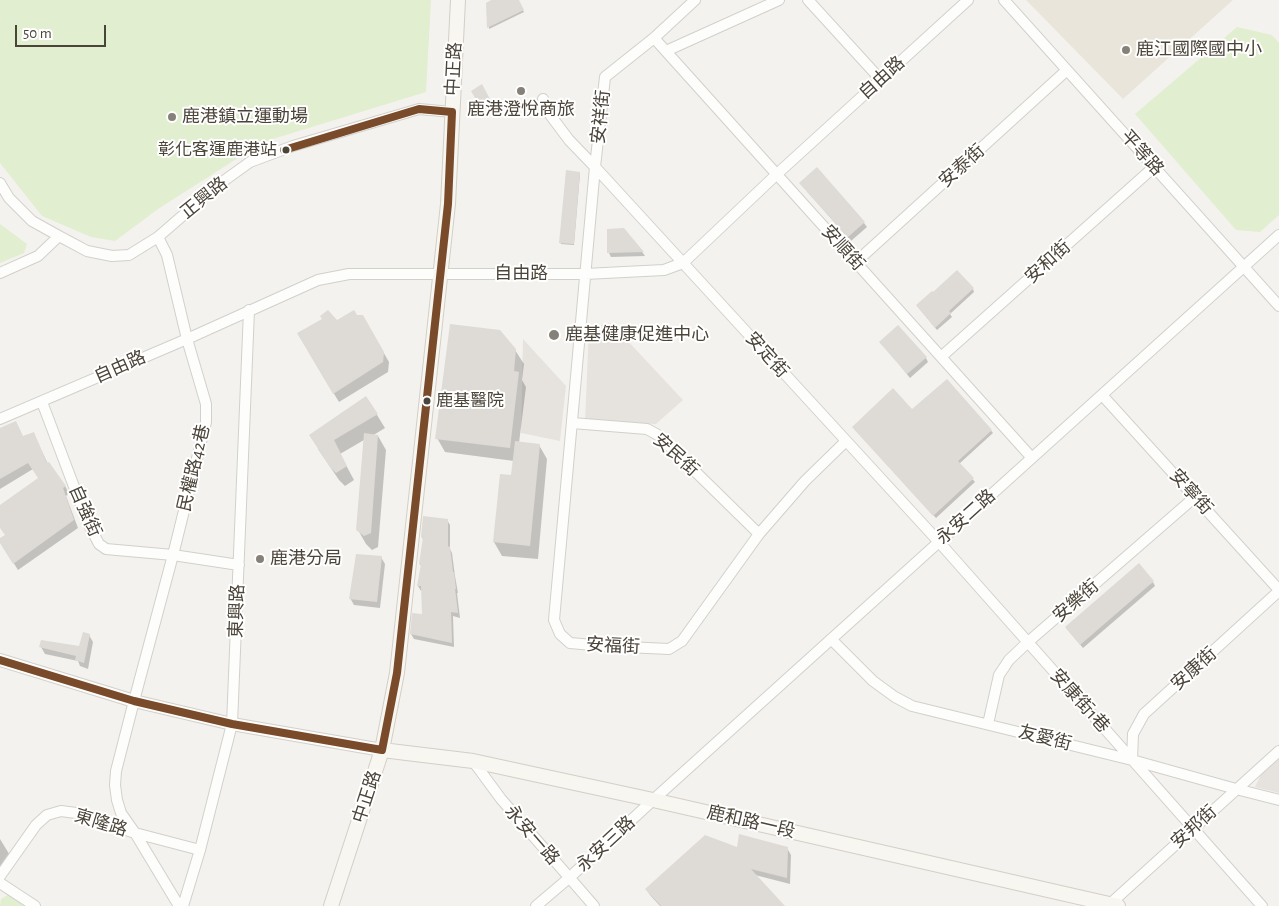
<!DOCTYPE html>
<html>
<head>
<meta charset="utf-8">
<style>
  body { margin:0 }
  #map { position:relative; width:1279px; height:906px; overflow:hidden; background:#f4f2ee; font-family:"Alegreya Sans",sans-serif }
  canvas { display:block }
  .scale { position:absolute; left:15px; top:25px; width:91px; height:22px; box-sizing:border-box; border:2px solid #4b4439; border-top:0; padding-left:6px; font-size:15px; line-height:18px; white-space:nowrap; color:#4b4439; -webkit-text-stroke:4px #fff; paint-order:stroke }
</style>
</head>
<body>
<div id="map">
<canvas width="1279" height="906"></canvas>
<div class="scale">50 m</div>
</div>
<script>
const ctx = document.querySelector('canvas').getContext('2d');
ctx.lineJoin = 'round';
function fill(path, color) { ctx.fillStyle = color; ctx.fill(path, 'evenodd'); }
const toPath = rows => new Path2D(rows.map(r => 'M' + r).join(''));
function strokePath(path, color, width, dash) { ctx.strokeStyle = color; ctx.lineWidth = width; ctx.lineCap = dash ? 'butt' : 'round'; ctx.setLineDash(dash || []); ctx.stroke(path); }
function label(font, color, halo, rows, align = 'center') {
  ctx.font = font + ' "Alegreya Sans","Noto Sans TC",sans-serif'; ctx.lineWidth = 4; ctx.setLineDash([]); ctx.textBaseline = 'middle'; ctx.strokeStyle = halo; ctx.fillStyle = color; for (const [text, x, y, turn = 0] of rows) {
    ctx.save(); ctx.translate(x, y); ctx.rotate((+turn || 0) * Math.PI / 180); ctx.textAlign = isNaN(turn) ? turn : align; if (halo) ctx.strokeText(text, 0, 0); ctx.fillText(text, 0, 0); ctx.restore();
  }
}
fill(toPath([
  [1026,0,1233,0,1123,99]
]), '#eae5da');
fill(toPath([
  [0,0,431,0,426,92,263,142,158,209,115,241,91,237,42,216,0,163],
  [1237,27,1272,35,1279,43,1279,215,1260,232,1236,230,1135,114],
  [0,224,27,244,24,253,0,263],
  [11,893,29,906,0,906,1,899]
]), '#e1eecf');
fill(toPath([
  [611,323,683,400,656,424,585,422,589,327],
  [523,339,566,386,560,441,521,433],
  [1279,757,1279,793,1255,787,1264,768]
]), '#e6e3df');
fill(toPath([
  [494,0,518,0,524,12,489,29,488,3],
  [482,86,492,105,483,110,473,91],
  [579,173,580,174,574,245,561,244,560,242],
  [803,187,864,223,867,227,851,241],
  [623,230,643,253,645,256,611,257,609,253],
  [973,289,974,292,950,314,952,317,937,330,917,306],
  [356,316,363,317,389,362,388,372,339,402,298,334,323,319,337,322],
  [881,342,926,358,928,362,910,378],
  [515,350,524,364,522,380,526,387,519,443,539,445,547,459,538,559,502,556,494,542,512,477,514,461,445,452,437,438],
  [947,380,993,433,959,464,975,482,936,518,855,430,912,411],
  [366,397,385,428,372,436,378,436,386,450,378,547,372,550,366,544,358,530,364,440,340,454,354,480,345,486,339,480,318,449],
  [0,430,23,438,37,441,48,464,65,486,69,493,66,496,78,528,18,570,0,541,0,540,6,536,0,527,0,506,40,479,33,469,0,489],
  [447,520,450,525,450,549,452,553,455,576,458,593,457,593,460,618,453,616,454,647,414,639,411,634,424,616,422,591,421,591,418,586,422,568,420,564,424,541,422,537],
  [381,557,385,564,380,608,354,605,350,598],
  [1153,582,1155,586,1083,648,1066,628],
  [89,635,93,642,88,669,80,666,78,661,45,654,41,647,80,647],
  [0,839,11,857,0,872],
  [787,848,791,855,790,884,755,875,783,906,660,906,650,895,646,889,738,849]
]), '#0003');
fill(toPath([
  [491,0,519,0,524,10,487,28,486,3],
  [482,84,492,103,481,109,471,91],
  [817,167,865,222,848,237,799,183],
  [566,170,580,172,574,244,559,243],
  [624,228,644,252,607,253,607,229],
  [957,270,974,288,949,311,951,313,935,328,916,305,932,291,933,292],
  [328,310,337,320,354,310,357,315,363,315,384,352,383,362,333,394,297,333,322,319,320,316],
  [450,324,500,330,516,349,514,371,519,372,510,448,435,439],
  [898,325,927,357,907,374,879,342],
  [947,379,992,430,958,461,974,478,933,516,852,427,893,388,912,409],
  [366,396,378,414,334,440,347,466,336,473,330,467,309,435],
  [16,421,23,436,34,432,47,463,49,462,66,486,63,488,74,520,13,564,0,543,0,538,5,535,0,528,0,505,38,478,28,463,0,479,0,428],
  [364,433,378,435,371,533,364,536,356,530],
  [515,441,540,444,530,546,493,542,500,474,511,475],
  [423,516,448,519,448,546,450,547,453,572,454,572,456,589,455,589,458,613,451,612,452,643,410,634,412,613,422,614,421,586,417,586,421,564,419,564,423,537,421,537],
  [356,554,382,556,377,602,349,599],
  [1139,563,1154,581,1080,645,1065,627],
  [83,632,90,634,84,663,75,660,76,656,39,647,41,640,79,646],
  [739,834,788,847,787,878,751,869,785,906,661,906,645,889,705,835,737,847]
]), '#dedbd6');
const minor = toPath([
  [695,0,654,38,605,77,595,167,554,620,560,634,570,643,604,646,669,649,682,641,759,534,805,481,846,441],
  [808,0,881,80],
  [1004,0,1279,306],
  [654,38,1032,458],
  [666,51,779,0],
  [543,99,551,116,569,140,595,167,939,542,1262,906],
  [0,183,9,198,32,221,59,236,87,251,112,256,129,255,158,237,218,185,250,162,293,146,419,109,452,112],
  [158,237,167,255,187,339,206,404,206,422,173,555,134,701,116,771,115,785,117,800,121,813,135,833,179,906],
  [856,262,1067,70],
  [0,273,38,256,59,236],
  [941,357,1154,167],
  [1102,395,1279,590],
  [42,402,87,521,99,544,106,549,173,555,239,565],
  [0,419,187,339,318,280,349,274,585,274,664,270,683,263,777,174,968,0],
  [572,423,647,429,658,435,759,534],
  [831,639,873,681,895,697,912,706,1132,760,1236,789,1279,800],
  [988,724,999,675,1009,660,1028,642,1195,497],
  [1132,760,1133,734,1144,714,1279,591],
  [473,761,501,799,594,906],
  [0,876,36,825,47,815,61,811,76,813,135,833,200,850],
  [0,883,35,906],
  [1110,904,1279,751],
  [183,906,200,850,232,724,249,310],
  [536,906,569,878,653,800,1279,235]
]);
const tertiary = toPath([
  [0,660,134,701,232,724,382,750]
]);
const secondary = toPath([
  [382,750,473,761,653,800,1118,906],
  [331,906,382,750,397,673,448,204,458,0]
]);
strokePath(minor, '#d2d0cb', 12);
strokePath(tertiary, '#d2d0cb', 14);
strokePath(secondary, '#d3cfc5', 16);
strokePath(minor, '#fdfdfc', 10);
strokePath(tertiary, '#fdfdfc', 12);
strokePath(secondary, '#f7f6f1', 14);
strokePath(toPath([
  [284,150,419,109,452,112],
  [0,660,134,701,232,724,382,750],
  [382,750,397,673,448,204,452,112]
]), '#7a4b2a', 8);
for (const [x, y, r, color] of [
  [1126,50,5,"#868178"],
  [521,91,5,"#868178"],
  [172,117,5,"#868178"],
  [286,150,4.5,"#4b4439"],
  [554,335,6,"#868178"],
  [427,401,4.5,"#4b4439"],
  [260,559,5,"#868178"]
]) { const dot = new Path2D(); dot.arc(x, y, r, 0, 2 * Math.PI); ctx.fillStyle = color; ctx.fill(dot); strokePath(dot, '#fff', 2); }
label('17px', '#4b4439', '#fff', [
  ["彰化客運鹿港站",277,150],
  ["鹿基醫院",436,401,"left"]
], 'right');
label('18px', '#4b4439', '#fff', [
  ["鹿江國際國中小",1136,50],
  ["鹿港澄悅商旅",521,110,"center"],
  ["鹿港鎮立運動場",182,117],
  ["鹿基健康促進中心",565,335],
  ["鹿港分局",270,559]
], 'left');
label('18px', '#4b4439', '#fff', [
  ["中正路",454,69,-87],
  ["自由路",882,78,-42],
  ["安祥街",601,117,-84],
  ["平等路",1142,153,48],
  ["安泰街",962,166,-42],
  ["正興路",204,198,-39],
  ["安順街",843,248,48],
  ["安和街",1048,262,-42],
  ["自由路",521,274],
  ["安定街",767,355,48],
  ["自由路",120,367,-24],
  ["安民街",676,455,42],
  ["民權路42巷",194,468,-77],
  ["安寧街",1191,492,48],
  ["自強街",85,511,66],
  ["永安二路",966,517,-42],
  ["安樂街",1076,601,-41],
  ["東興路",237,611,-88],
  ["安福街",613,646,3],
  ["安康街",1194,669,-42],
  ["安康街1巷",1080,701,48],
  ["友愛街",1045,738,14],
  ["中正路",367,797,-72],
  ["鹿和路一段",751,822,13],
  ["東隆路",101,823,17],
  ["安邦街",1194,827,-42],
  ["永安一路",532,835,49],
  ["永安三路",606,844,-43]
]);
</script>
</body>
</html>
